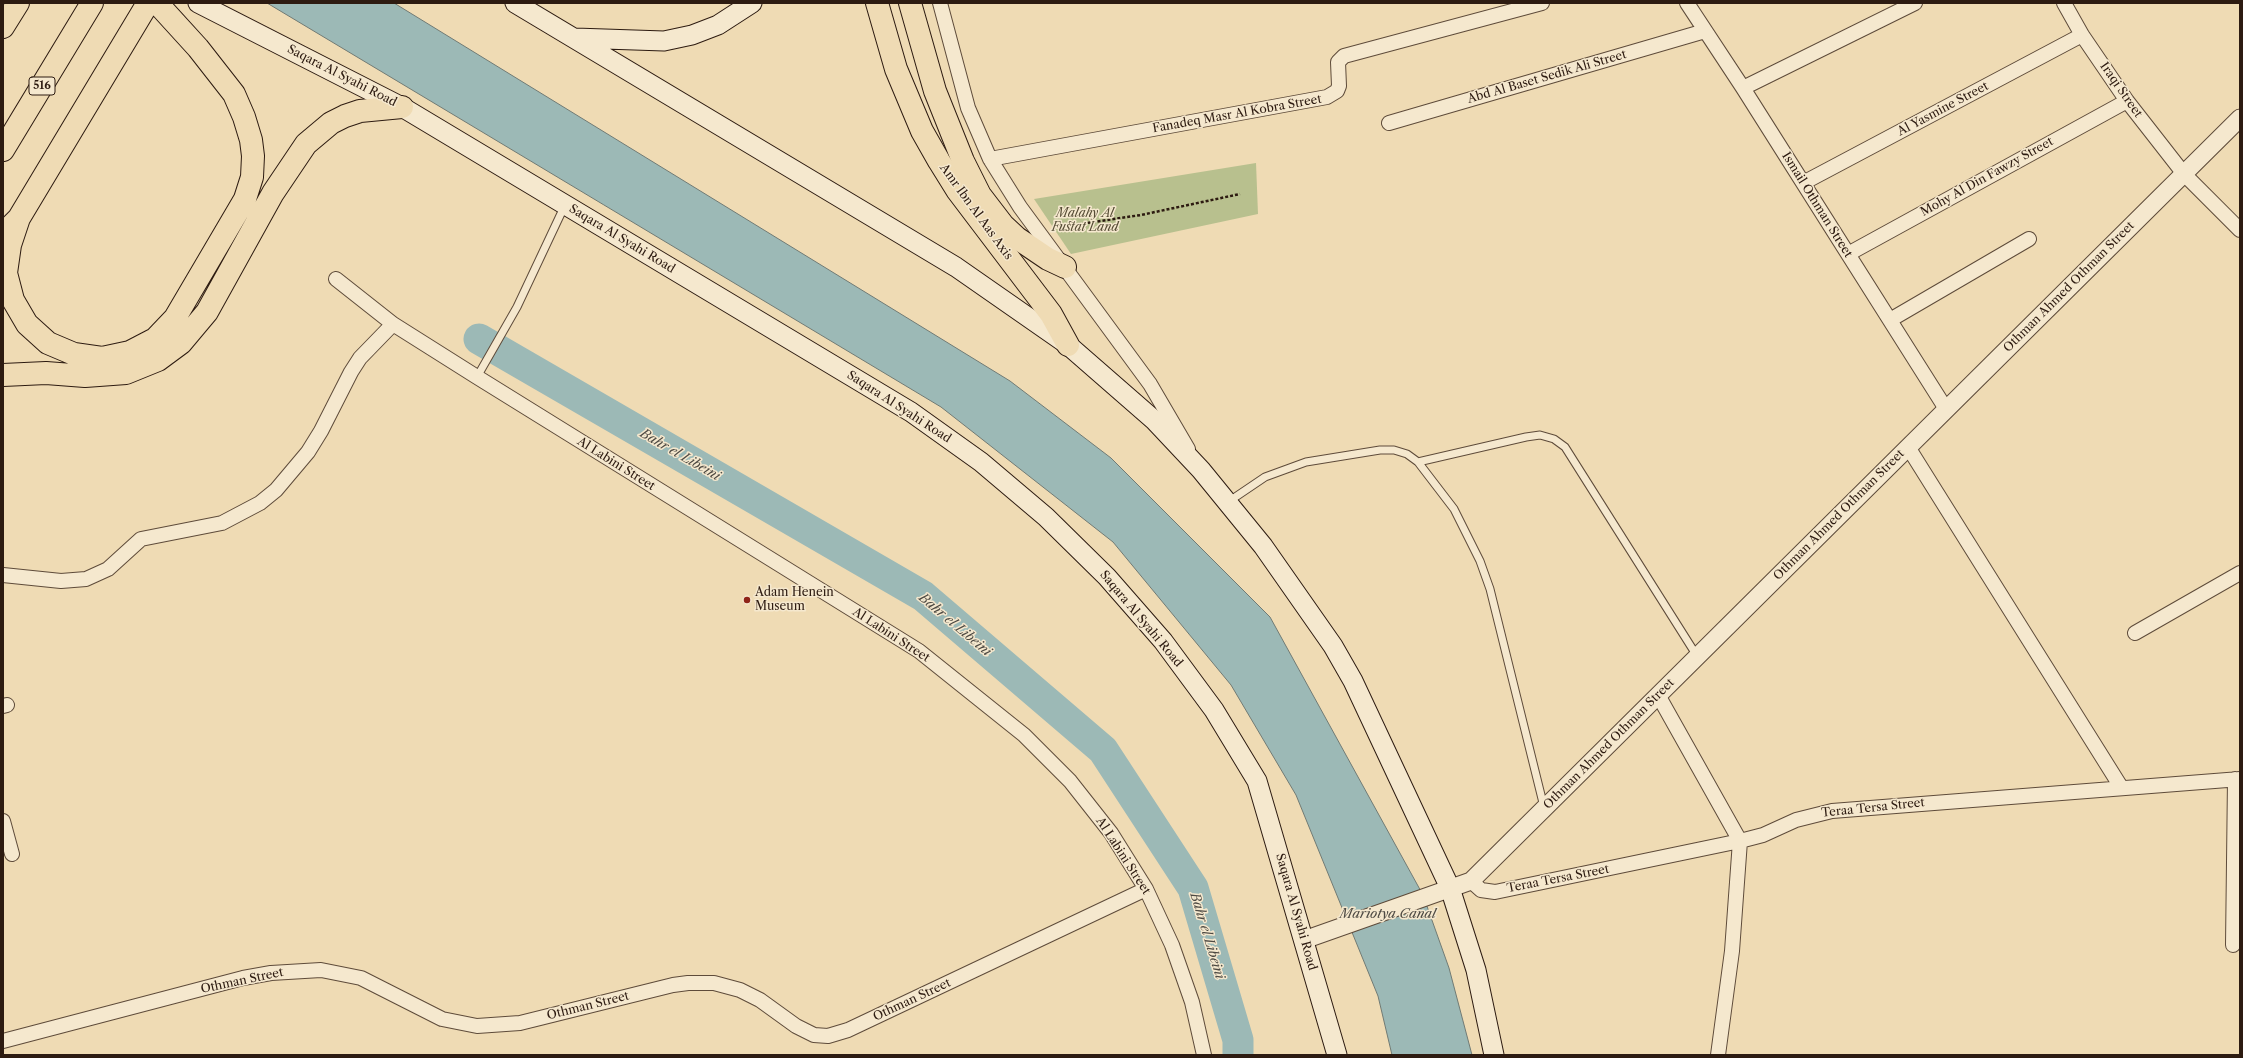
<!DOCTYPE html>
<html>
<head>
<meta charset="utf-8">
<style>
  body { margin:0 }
  #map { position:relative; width:2243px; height:1058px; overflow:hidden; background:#efdbb4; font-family:"Libre Caslon Text",serif }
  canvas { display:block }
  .frame { position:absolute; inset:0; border:4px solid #2d1b11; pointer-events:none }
</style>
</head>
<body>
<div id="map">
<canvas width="2243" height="1058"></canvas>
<div class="frame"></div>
</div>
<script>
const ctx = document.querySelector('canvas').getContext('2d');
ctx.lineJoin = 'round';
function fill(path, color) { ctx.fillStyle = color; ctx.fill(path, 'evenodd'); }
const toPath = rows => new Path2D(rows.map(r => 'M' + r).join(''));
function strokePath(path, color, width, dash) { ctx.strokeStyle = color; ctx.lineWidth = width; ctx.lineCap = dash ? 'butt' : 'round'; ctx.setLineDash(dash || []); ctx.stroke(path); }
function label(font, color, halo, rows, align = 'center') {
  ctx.font = font + ' "Libre Caslon Text",serif'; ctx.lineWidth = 3; ctx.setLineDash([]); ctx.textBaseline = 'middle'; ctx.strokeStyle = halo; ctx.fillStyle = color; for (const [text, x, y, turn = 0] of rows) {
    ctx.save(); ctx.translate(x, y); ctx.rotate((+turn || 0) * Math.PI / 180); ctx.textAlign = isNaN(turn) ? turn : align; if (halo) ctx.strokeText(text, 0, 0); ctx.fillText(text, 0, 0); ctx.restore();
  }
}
fill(toPath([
  [1256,163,1258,214,1071,254,1034,199]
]), '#b8c08e');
const water = toPath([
  [267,3,394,3,1010,381,1111,458,1270,617,1423,895,1449,968,1472,1055,1392,1055,1378,996,1296,795,1231,685,1113,542,941,407,267,3]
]);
fill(water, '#9cb9b6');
strokePath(water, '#707a74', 1);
strokePath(toPath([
  [479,339,923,596,1103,750,1193,888,1238,1040,1238,1055]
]), '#9cb9b6', 31);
const service = toPath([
  [477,377,517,307,565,205],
  [1418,462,1526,437,1540,435,1554,439,1565,447,1697,656],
  [1228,502,1265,477,1306,462,1380,450,1394,450,1407,454,1418,462,1454,509,1480,561,1490,589,1544,807]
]);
const minor = toPath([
  [940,3,968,108,990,159,1020,207,1150,384,1188,449],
  [1687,3,1743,88,1946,409],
  [2064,3,2082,35,2127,101,2184,174,2240,230],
  [1743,88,1915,3],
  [1389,123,1705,31],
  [990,159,1327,97,1337,91,1339,86,1338,62,1344,56,1542,3],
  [1803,183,2082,35],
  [1848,254,2127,101],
  [336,279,393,324,477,377,919,651,1024,735,1070,781,1111,833,1146,889,1172,945,1192,1002,1204,1055],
  [1890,320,2029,239],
  [1908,447,2121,787],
  [3,575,61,581,86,579,108,569,141,539,222,523,260,503,276,490,308,452,321,431,351,372,360,358,393,324],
  [2135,633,2240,573],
  [1658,695,1740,841,1732,951,1718,1055],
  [3,706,7,705],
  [3,821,12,854],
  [1471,881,1481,890,1495,892,1740,841,1763,835,1796,820,1832,811,2240,779],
  [2233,945,2235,779],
  [3,1041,243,978,271,973,321,970,361,978,442,1019,477,1026,520,1023,673,985,688,983,714,983,740,990,760,1000,796,1026,814,1035,828,1036,848,1030,1146,889]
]);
const tertiary = toPath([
  [1304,940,1471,881,2240,118]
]);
const secondary = toPath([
  [198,3,402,107,911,412,981,462,1046,517,1107,577,1163,641,1214,710,1257,781,1337,1055],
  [515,3,956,267,1068,345,1154,420,1201,470,1263,546,1333,646,1353,681,1450,888,1476,970,1494,1055],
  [575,38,664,41,692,35,718,25,752,3]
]);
const primary = toPath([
  [877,3,896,69,922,131,939,161,957,190,1051,314,1068,345]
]);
const motorway = toPath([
  [910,3,935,91,963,161,980,195,1003,225,1017,238,1048,259,1065,267],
  [3,27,18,3],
  [3,150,92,3],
  [19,218,10,245,6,273,13,300,27,324,48,343,74,354,102,358,130,352,155,339,175,318,245,199,252,177,253,156,251,140,244,117,234,94,198,48,157,3],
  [9,228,19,218,148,3],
  [3,375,46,373,85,376,126,373,158,360,181,343,207,312,273,193,306,144,331,123,345,116,360,111,402,107]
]);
strokePath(service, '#5e4b3a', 9);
strokePath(minor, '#5e4b3a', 16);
strokePath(tertiary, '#5e4b3a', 19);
strokePath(secondary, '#2d1b11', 21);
strokePath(primary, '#2d1b11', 24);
strokePath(motorway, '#2d1b11', 24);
strokePath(toPath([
  [1053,228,1141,215,1240,194]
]), '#2d1b11', 2.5, [3, 2]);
strokePath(service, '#f5e8ce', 7);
strokePath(minor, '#f5e8ce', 14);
strokePath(tertiary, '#f5e8ce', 17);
strokePath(secondary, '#f5e8ce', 19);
strokePath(primary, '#efdbb4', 22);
strokePath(motorway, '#efdbb4', 22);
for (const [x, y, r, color] of [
  [747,600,4,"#8f2418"]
]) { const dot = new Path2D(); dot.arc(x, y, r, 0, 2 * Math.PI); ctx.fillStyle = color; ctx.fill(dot); strokePath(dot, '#f5e8ce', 1.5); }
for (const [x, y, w] of [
  [42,86,26]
]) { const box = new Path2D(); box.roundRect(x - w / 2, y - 9, w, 18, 3); ctx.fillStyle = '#f5e8ce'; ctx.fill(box); strokePath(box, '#2d1b11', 1); }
label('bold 11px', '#2d1b11', null, [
  ["516",42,86]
]);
label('12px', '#2d1b11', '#f5e8ce', [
  ["Saqara Al Syahi Road",342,76,27],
  ["Abd Al Baset Sedik Ali Street",1547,77,-16],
  ["Iraqi Street",2121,90,55],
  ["Al Yasmine Street",1943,109,-28],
  ["Fanadeq Masr Al Kobra Street",1237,114,-10],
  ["Mohy Al Din Fawzy Street",1987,177,-29],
  ["Ismail Othman Street",1817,205,58],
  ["Amr Ibn Al Aas Axis",976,212,54],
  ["Saqara Al Syahi Road",622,239,31],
  ["Othman Ahmed Othman Street",2069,287,-45],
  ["Saqara Al Syahi Road",899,407,33],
  ["Al Labini Street",616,464,32],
  ["Othman Ahmed Othman Street",1839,515,-45],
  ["Saqara Al Syahi Road",1141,619,50],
  ["Al Labini Street",891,635,33],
  ["Othman Ahmed Othman Street",1609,744,-45],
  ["Teraa Tersa Street",1873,808,-6],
  ["Al Labini Street",1123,856,57],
  ["Teraa Tersa Street",1558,879,-11],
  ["Saqara Al Syahi Road",1296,912,74],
  ["Othman Street",242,981,-12],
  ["Othman Street",912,1000,-25],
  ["Othman Street",588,1006,-14]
]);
label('italic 12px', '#574d36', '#f5e8ce', [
  ["Malahy Al",1085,214],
  ["Fustat Land",1085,228]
]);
label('12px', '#2d1b11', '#f5e8ce', [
  ["Adam Henein",755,593],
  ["Museum",755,607]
], 'left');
label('italic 13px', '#4e4a43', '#f5e8ce', [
  ["Bahr el Libeini",680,455,30],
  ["Bahr el Libeini",955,625,40],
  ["Mariotya Canal",1388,914],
  ["Bahr el Libeini",1207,936,73]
]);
</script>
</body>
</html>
